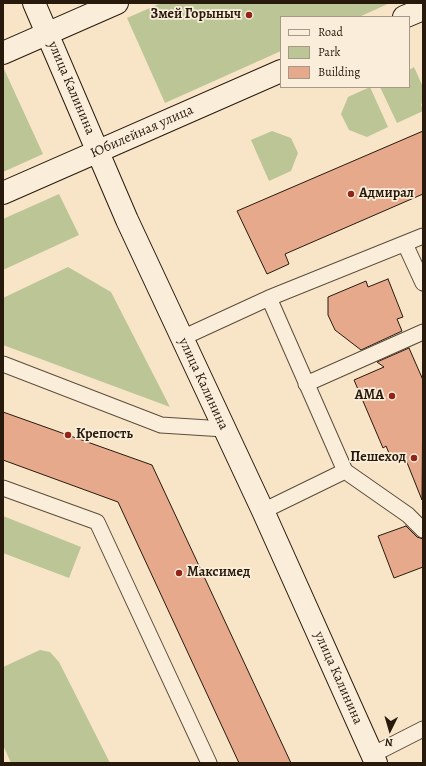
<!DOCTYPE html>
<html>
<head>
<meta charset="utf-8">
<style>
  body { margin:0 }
  #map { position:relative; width:426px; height:766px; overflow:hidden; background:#f8e5c7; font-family:Alegreya,serif }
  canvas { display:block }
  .frame { position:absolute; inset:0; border:4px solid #271a0d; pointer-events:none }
  .legend { position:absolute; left:280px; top:16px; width:130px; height:72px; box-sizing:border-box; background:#faeedb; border:1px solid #a69989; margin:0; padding:5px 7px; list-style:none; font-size:12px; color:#271a0d }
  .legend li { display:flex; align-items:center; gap:8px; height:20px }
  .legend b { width:20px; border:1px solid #a69989 }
  .north { position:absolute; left:370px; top:710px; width:40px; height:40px; -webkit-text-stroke:3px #faeedb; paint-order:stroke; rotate:185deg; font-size:11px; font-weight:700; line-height:16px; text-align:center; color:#271a0d }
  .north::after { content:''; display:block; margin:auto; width:14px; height:18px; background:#271a0d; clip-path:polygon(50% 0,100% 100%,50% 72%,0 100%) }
</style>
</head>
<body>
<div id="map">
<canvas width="426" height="766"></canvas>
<div class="frame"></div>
<ul class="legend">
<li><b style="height:5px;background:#faeedb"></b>Road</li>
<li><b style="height:11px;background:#bcc596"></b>Park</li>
<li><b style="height:11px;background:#e6a98c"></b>Building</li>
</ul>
<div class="north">N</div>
</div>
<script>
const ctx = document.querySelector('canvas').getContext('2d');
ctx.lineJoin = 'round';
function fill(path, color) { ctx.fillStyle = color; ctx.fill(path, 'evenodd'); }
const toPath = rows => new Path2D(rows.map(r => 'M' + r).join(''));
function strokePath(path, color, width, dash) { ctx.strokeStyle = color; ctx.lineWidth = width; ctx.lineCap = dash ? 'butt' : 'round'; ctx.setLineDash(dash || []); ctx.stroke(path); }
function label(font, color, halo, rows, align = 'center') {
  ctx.font = font + ' Alegreya,serif'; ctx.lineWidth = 3.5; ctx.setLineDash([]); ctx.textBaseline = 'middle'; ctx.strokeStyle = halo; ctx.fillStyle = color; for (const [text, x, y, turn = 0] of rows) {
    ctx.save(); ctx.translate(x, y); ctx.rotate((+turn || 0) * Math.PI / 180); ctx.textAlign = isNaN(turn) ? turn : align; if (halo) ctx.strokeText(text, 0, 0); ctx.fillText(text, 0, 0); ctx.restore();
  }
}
fill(toPath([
  [161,3,390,3,359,17,281,17,281,51,165,103,127,18],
  [414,67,423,87,423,103,421,104,423,111,397,123,380,87,409,87,409,70],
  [4,69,43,154,3,172,3,70],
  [370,87,388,127,367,137,349,130,341,114,348,97],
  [272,131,291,138,298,153,291,171,269,181,251,140],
  [59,194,79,235,3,270,3,219],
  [68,267,111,292,170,407,3,345,3,298],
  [3,516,81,547,69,578,3,553],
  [40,650,50,652,59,662,110,763,11,763,3,745,3,667]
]), '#bcc596');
const building = toPath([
  [423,131,423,194,285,254,289,264,267,274,237,211,423,131],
  [388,279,403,317,397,319,402,331,361,350,335,330,328,315,328,297,366,281,368,287,388,279],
  [409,348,423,380,422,500,404,455,392,460,386,446,383,448,354,380,384,367,377,362,409,348],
  [3,412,152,465,291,763,239,763,118,502,3,460,3,412],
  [406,526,417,537,423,539,423,567,394,578,378,536,406,526]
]);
fill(building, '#e6a98c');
strokePath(building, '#271a0d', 1);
const lane = toPath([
  [405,244,423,283],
  [269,298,345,471,408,515,423,530],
  [182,338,269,298,423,236],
  [3,364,161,425,224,429],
  [306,384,423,332],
  [3,488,97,522,209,763],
  [263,511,345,471],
  [372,755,423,729]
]);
const secondary = toPath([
  [34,3,127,220,263,511,376,763],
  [404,17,423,9],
  [3,53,117,3],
  [3,193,281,71]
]);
strokePath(lane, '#5b4d3c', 17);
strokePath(secondary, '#271a0d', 24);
strokePath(lane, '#faeedb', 15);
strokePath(secondary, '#faeedb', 22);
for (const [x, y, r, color] of [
  [249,15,4,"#8f2418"],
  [351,194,4,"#8f2418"],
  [392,396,4,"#8f2418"],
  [68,435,4,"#8f2418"],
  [414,458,4,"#8f2418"],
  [179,573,4,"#8f2418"]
]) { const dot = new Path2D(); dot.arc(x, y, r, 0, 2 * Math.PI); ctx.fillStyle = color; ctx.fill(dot); strokePath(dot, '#faeedb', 1.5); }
label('bold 14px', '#271a0d', '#faeedb', [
  ["Змей Горыныч",241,15],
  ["Адмирал",359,194,"left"],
  ["АМА",384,396],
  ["Крепость",76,435,"left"],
  ["Пешеход",406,458],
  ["Максимед",187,573,"left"]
], 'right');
label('14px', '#271a0d', '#faeedb', [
  ["улица Калинина",71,88,67],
  ["Юбилейная улица",142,132,-24],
  ["улица Калинина",203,384,65],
  ["улица Калинина",338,678,66]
]);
</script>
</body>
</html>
